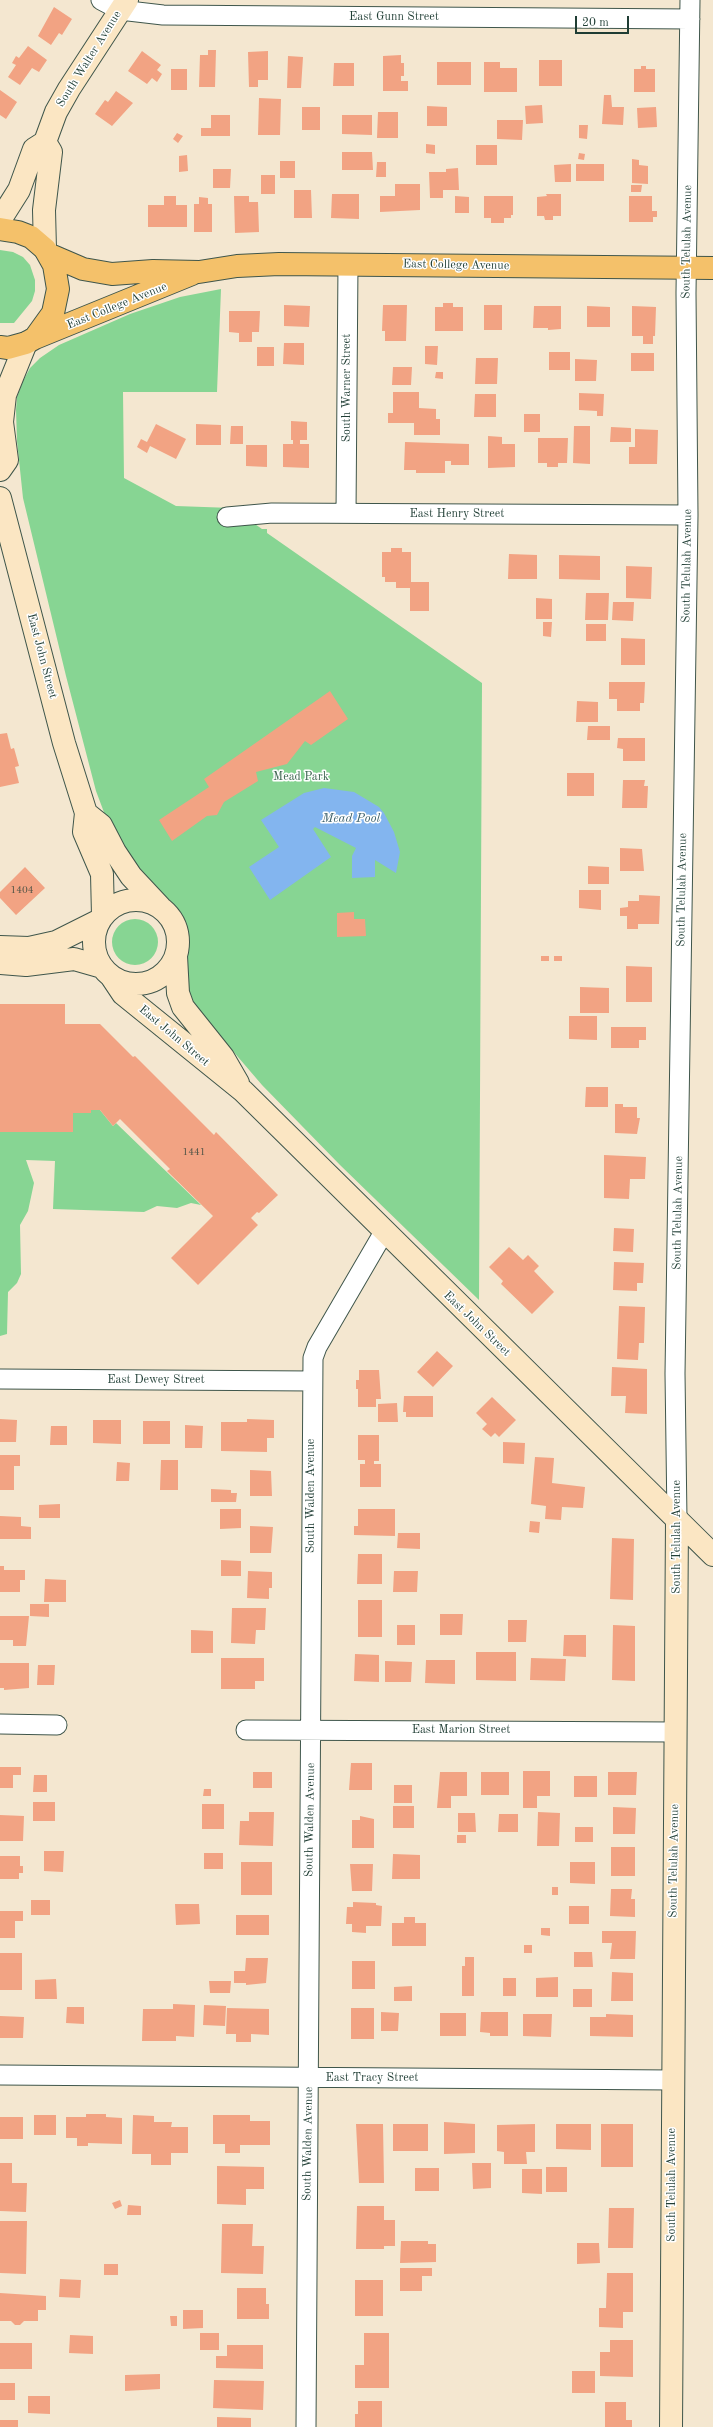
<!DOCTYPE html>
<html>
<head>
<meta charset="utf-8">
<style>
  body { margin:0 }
  #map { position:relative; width:713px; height:2427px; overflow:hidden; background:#f4e7d0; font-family:"Old Standard TT",serif }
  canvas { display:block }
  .scale { position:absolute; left:575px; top:16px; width:54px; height:18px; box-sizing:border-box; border:2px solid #1f3d34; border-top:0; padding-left:5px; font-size:12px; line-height:14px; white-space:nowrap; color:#1f3d34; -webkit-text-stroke:3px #fff; paint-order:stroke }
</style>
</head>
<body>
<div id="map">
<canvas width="713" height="2427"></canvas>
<div class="scale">20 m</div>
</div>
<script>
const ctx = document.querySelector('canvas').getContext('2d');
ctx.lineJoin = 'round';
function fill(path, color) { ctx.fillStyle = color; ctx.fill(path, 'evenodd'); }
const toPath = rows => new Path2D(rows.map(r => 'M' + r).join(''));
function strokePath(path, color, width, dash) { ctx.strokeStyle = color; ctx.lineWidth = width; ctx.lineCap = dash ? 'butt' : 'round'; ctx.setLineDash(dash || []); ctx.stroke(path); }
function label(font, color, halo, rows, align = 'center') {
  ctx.font = font + ' "Old Standard TT",serif'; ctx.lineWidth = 3; ctx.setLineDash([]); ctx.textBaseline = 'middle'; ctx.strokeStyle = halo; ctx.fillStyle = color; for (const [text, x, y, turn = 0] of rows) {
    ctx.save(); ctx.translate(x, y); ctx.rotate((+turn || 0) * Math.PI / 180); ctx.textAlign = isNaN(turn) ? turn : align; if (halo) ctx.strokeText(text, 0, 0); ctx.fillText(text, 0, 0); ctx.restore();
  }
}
fill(toPath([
  [0,250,13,252,23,257,30,265,35,280,35,291,32,301,14,323,0,323],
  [221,289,217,392,123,392,124,478,176,506,232,508,262,529,267,529,267,533,482,683,479,1300,340,1165,262,1085,202,1015,189,995,185,967,188,942,181,920,169,902,143,877,108,823,96,791,66,676,23,498,17,441,16,410,17,397,23,381,30,368,40,358,59,345,130,314,180,297],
  '112 942a23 23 0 1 1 46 0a23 23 0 1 1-46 0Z',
  [91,1110,100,1110,113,1126,116,1123,201,1205,191,1203,177,1208,157,1206,144,1212,53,1209,55,1161,26,1160,34,1183,28,1211,20,1225,21,1274,17,1283,8,1292,7,1334,0,1336,0,1132,73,1132,73,1113,91,1112]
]), '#87d593');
fill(toPath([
  [324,788,354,792,379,807,384,813,394,832,400,852,396,873,375,860,375,877,352,878,352,856,356,848,315,827,313,829,331,857,270,900,249,867,279,847,261,820,304,793]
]), '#83b5ef');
fill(toPath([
  [54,7,72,19,62,35,59,33,51,45,38,36],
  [28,46,47,60,39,72,32,68,20,85,8,77,16,65,12,63,16,56,19,58],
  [208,50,216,50,215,87,199,87,200,55,208,55],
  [142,51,161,65,157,70,162,74,157,82,152,78,147,84,128,71],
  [268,51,268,80,258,80,258,87,249,87,248,52],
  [401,55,401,63,404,63,404,76,401,76,401,81,408,81,408,91,383,91,383,56],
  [288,56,303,57,301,88,287,88],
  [539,60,562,60,562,86,539,86],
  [437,62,471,62,471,85,437,85],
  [484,62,500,62,500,68,517,68,517,92,484,92],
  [334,63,354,63,354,86,333,86],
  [641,66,646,66,646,69,655,69,655,92,634,92,634,69,641,69],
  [171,69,187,69,187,90,171,90],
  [0,90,17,102,6,119,0,115],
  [116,91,133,103,112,126,95,114,105,100,108,102],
  [604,95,611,95,612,107,624,107,623,125,602,124],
  [259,98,281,99,280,135,258,135],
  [542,105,543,123,526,124,525,106],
  [427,106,447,107,447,126,427,126],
  [302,107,320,107,320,130,302,130],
  [656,107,657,127,638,128,637,108],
  [378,112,398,112,398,138,377,138],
  [211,115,230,115,230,136,201,136,201,128,211,128],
  [342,115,372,115,372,135,342,134],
  [497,120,523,120,522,140,497,139],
  [579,125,588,125,587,139,579,138],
  [177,133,183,136,178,143,173,139],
  [426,144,435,145,435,154,426,153],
  [476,145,497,145,497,165,476,165],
  [342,152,372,152,373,170,342,170],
  [579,153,585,154,584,160,578,159],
  [187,155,188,171,179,172,179,156],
  [632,159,639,160,639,165,648,166,648,184,632,183],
  [280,161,295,161,295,178,280,178],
  [377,162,386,162,386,177,376,177],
  [571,164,571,182,555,182,554,165],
  [576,164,604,164,604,181,576,181],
  [458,168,459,190,443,190,443,198,430,198,429,172,446,172,446,169],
  [213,169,231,169,230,188,213,188],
  [261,175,275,175,275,194,261,194],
  [395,184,420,184,420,210,380,212,380,196,395,196],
  [631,185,642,185,641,192,631,192],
  [294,190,311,190,312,218,294,218],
  [332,194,359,194,359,219,331,218],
  [546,194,561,194,561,216,553,216,553,220,545,220,544,216,537,216,537,197,547,196],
  [164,196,176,196,176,205,187,205,187,227,148,227,148,205,164,205],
  [234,196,249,196,249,202,258,202,259,232,235,233],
  [455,196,469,197,469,213,455,213],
  [484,196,513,196,513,215,511,215,511,218,504,218,504,223,491,223,491,218,484,218],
  [629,196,652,196,652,211,657,211,657,217,653,217,653,222,629,222],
  [199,197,208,198,208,204,212,204,212,232,194,232,194,204,199,204],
  [443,303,453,303,453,307,463,307,463,331,435,331,435,307,443,307],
  [284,305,310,306,309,327,284,326],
  [383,305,407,305,406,341,385,341,385,331,382,331],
  [484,305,502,305,502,330,484,330],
  [534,306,561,306,561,329,548,330,548,328,533,328],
  [587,306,610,307,610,327,587,327],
  [632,306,656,307,655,336,653,336,653,344,643,344,643,336,632,336],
  [229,311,260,311,259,332,252,332,252,342,239,342,239,333,229,332],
  [284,343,304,343,304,365,283,364],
  [425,346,438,346,437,365,425,364],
  [257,347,274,347,274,366,257,366],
  [549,352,570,352,570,370,549,370],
  [631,353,654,353,654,371,631,371],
  [476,358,498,358,497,384,475,384],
  [575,359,597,360,596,381,575,381],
  [393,367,412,367,411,385,392,385],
  [436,372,443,372,443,379,435,378],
  [393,392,419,392,419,408,436,409,436,419,440,419,440,435,414,435,414,423,388,423,388,413,393,413],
  [579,393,604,394,603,416,597,416,597,411,579,410],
  [475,394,496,394,496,417,474,417],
  [524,414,540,414,540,432,524,432],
  [291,421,307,422,307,440,300,440,300,444,309,444,309,468,283,467,283,444,293,444,293,440,291,440],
  [156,424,186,439,176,459,150,446,147,453,137,447,141,439,147,442],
  [196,424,221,425,221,445,196,445],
  [231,426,243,426,243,444,230,444],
  [574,426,590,426,590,464,573,463],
  [611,427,631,428,631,442,610,442],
  [635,429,658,430,657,464,629,464,629,447,635,447],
  [488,436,502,437,502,444,515,444,515,467,488,468],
  [538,438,568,438,567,463,558,463,558,467,547,467,547,463,538,463],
  [405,442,469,444,469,465,451,465,451,461,445,461,445,473,416,473,416,470,404,470],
  [246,445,267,445,267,467,246,466],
  [391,548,402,548,402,552,411,552,411,582,429,582,429,611,410,611,410,588,396,588,396,582,385,582,385,577,382,577,382,552,391,552],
  [509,554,537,555,537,579,508,579],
  [559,555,600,556,600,580,559,579],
  [626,566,652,567,651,599,626,598],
  [586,593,609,593,608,620,585,620],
  [536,598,552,599,552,619,536,619],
  [613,602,634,602,633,621,612,620],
  [543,622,552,622,551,637,543,636],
  [586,624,606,624,606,641,586,641],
  [621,638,645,639,645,665,621,665],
  [609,682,645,682,644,703,640,703,640,711,617,711,617,699,609,699],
  [330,691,348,719,311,745,305,741,287,764,256,772,258,781,224,802,217,815,207,816,172,841,159,820,209,787,204,779],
  [577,701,598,702,598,722,576,722],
  [588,726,610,726,610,740,587,740],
  [7,733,11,749,14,748,19,766,15,767,19,783,0,787,0,734],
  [618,738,645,738,645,761,623,761,623,749,617,748],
  [567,773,594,773,594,796,567,796],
  [623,780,645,780,644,786,648,786,647,808,622,808],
  [620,848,642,849,644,871,620,871],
  [588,866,609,867,609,884,588,884],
  [25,867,45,888,16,915,0,898,0,892],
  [579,890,601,890,601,910,579,908],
  [639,895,660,896,659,924,638,924,638,929,627,929,627,916,620,916,620,908,628,907,628,901,639,901],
  [354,912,354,919,365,919,366,936,337,937,337,913],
  [541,956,549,956,549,961,541,961],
  [554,956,562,956,562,961,554,961],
  [626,966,652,967,652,1002,626,1002],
  [580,987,609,988,609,1013,580,1013],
  [0,1004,65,1004,65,1024,100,1024,133,1057,135,1056,214,1135,216,1132,278,1195,259,1213,257,1212,251,1218,258,1225,198,1285,171,1258,213,1216,167,1171,170,1169,120,1119,113,1126,100,1110,91,1110,91,1113,73,1113,73,1132,0,1132],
  [569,1016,597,1016,597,1040,569,1039],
  [611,1027,646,1027,646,1040,639,1040,639,1048,611,1048],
  [586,1087,608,1087,608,1107,585,1107],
  [615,1104,623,1104,623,1107,637,1107,637,1118,640,1118,637,1134,615,1133],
  [604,1155,646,1157,645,1179,630,1179,629,1199,604,1198],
  [614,1228,634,1229,633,1252,613,1251],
  [509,1247,523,1260,528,1255,539,1266,534,1271,554,1292,532,1314,501,1284,503,1281,489,1267],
  [614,1262,644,1263,643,1283,637,1283,637,1291,613,1290],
  [619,1306,645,1307,644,1343,639,1343,638,1360,617,1359],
  [437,1351,453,1366,433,1387,417,1372],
  [612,1367,647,1369,647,1414,625,1413,626,1396,611,1396],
  [359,1370,379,1370,381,1399,376,1399,376,1407,358,1407,358,1389,356,1389,356,1380,359,1380],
  [404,1396,433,1396,433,1417,406,1417,406,1412,403,1412],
  [492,1397,516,1420,499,1437,495,1433,491,1437,482,1429,487,1424,476,1413],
  [397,1403,398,1422,378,1422,378,1404],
  [0,1419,17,1420,16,1442,0,1442],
  [247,1419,274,1420,274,1438,267,1438,267,1452,221,1451,221,1422,247,1422],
  [93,1420,121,1420,121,1444,93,1443],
  [143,1421,170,1421,170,1444,143,1444],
  [185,1425,203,1426,202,1448,185,1448],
  [51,1426,67,1426,67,1445,50,1445],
  [358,1435,379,1435,379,1461,374,1461,374,1464,381,1464,381,1487,360,1487,360,1464,365,1464,365,1460,358,1460],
  [503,1442,525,1443,524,1464,503,1463],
  [0,1455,20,1455,20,1466,14,1466,14,1490,0,1490],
  [535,1457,554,1458,552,1483,585,1487,583,1508,562,1507,561,1520,545,1519,546,1506,531,1504],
  [161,1460,178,1460,178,1490,160,1490],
  [117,1462,130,1463,129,1481,116,1481],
  [250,1470,271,1471,272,1496,250,1496],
  [211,1489,231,1490,231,1493,237,1493,236,1502,211,1502],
  [60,1504,60,1518,39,1518,39,1505],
  [220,1509,241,1509,241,1528,220,1529],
  [358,1509,395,1509,395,1536,354,1535,354,1526,358,1526],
  [0,1516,21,1517,21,1526,31,1527,31,1539,0,1539],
  [530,1521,540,1522,539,1533,529,1532],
  [250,1526,273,1527,271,1553,250,1553],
  [398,1533,420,1533,420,1549,397,1548],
  [612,1538,634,1539,633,1600,610,1599],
  [358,1554,382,1554,382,1584,357,1584],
  [221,1560,241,1561,241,1576,221,1576],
  [0,1566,4,1566,4,1570,25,1570,25,1580,20,1580,20,1592,0,1592],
  [248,1571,272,1572,272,1588,269,1588,269,1599,247,1598],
  [394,1571,418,1571,417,1592,393,1592],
  [45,1579,66,1580,66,1602,44,1602],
  [358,1600,382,1600,382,1637,358,1637],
  [30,1604,49,1604,49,1617,30,1616],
  [232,1608,266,1608,265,1630,256,1630,255,1644,231,1643],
  [440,1614,463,1614,462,1635,440,1635],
  [0,1616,29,1616,26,1646,13,1646,13,1640,0,1640],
  [508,1620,527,1620,526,1642,508,1642],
  [397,1625,415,1625,415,1645,397,1645],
  [613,1625,635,1626,635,1681,612,1680],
  [191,1630,213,1631,213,1653,191,1653],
  [564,1635,586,1635,586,1657,563,1656],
  [476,1652,516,1652,516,1681,476,1680],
  [355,1654,379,1655,379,1682,354,1681],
  [221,1658,264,1658,264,1681,255,1681,255,1689,221,1689],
  [531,1658,566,1659,565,1681,530,1680],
  [426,1660,455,1660,455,1684,425,1683],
  [385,1661,412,1662,411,1682,385,1682],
  [0,1663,29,1663,29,1688,4,1690,4,1688,0,1688],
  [38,1665,55,1665,54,1685,37,1685],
  [351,1763,372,1763,372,1790,349,1790],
  [0,1767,21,1767,21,1775,13,1775,13,1788,0,1788],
  [523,1771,550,1771,550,1796,537,1796,537,1808,523,1808],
  [253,1772,272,1772,272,1788,253,1788],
  [440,1772,467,1772,467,1796,451,1796,451,1808,437,1808],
  [481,1772,509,1772,509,1795,481,1795],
  [608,1772,637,1772,636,1795,608,1795],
  [34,1775,47,1775,47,1792,33,1792],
  [574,1776,597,1776,597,1797,574,1797],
  [394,1785,412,1785,412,1803,394,1803],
  [204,1789,211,1789,211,1796,203,1796],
  [33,1802,55,1802,55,1821,33,1821],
  [202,1804,224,1804,224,1829,202,1829],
  [393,1806,414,1806,414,1828,393,1828],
  [613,1807,636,1808,635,1834,613,1834],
  [249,1812,274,1812,273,1846,239,1845,240,1821,249,1821],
  [538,1812,560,1813,559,1846,537,1846],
  [458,1813,475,1813,476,1832,458,1832],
  [499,1814,518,1814,518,1832,498,1832],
  [0,1815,24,1816,23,1841,0,1841],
  [360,1816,374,1819,374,1848,352,1848,352,1820,360,1820],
  [575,1827,593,1827,593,1842,575,1842],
  [457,1835,466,1835,466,1843,457,1843],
  [611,1847,635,1847,635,1876,611,1876],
  [44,1851,64,1851,63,1872,44,1871],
  [204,1853,223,1853,223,1869,204,1869],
  [393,1854,420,1855,420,1879,392,1879],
  [0,1856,20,1856,20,1866,23,1866,23,1873,19,1873,19,1879,0,1879],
  [241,1862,272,1862,272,1895,241,1895],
  [570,1862,595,1862,595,1884,570,1883],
  [350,1864,373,1864,372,1891,352,1891],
  [552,1887,558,1887,558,1895,552,1895],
  [611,1889,632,1889,631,1899,635,1899,635,1917,610,1916],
  [31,1900,50,1900,50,1915,31,1915],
  [353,1902,376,1903,376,1905,382,1906,381,1926,366,1926,366,1933,352,1932,352,1924,346,1924,347,1907,353,1907],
  [175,1904,199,1904,200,1924,176,1925],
  [569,1906,589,1906,589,1924,569,1924],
  [0,1911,23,1911,23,1921,15,1921,15,1938,0,1938],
  [236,1915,269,1915,269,1935,236,1935],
  [404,1917,415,1917,415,1923,426,1923,426,1946,392,1946,392,1923,404,1923],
  [541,1928,550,1928,550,1936,541,1935],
  [602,1931,636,1931,635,1959,610,1959,612,1943,602,1943],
  [524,1945,532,1945,532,1953,524,1953],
  [574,1952,592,1952,593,1967,574,1967],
  [0,1953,22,1953,22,1990,0,1990],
  [465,1957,474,1957,474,1996,462,1996,462,1966,465,1966],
  [246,1958,268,1958,266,1983,246,1985,246,1983,234,1983,234,1971,245,1971],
  [352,1961,375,1961,375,1989,352,1989],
  [612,1972,633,1973,633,2001,611,2001],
  [558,1977,558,1997,536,1997,536,1978],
  [503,1978,516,1978,516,1996,503,1996],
  [56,1979,57,1999,35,1999,35,1980],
  [209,1981,231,1981,230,1993,210,1993],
  [412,1986,412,2001,394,2001,394,1987],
  [573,1989,592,1989,592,2007,573,2007],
  [173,2004,195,2005,194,2037,176,2036,176,2041,142,2041,143,2009,173,2009],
  [204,2005,226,2006,225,2026,203,2025],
  [67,2007,84,2007,84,2024,66,2023],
  [227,2008,269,2009,269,2035,251,2034,251,2042,236,2042,236,2034,226,2034],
  [351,2008,374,2008,374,2039,351,2039],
  [381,2012,399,2013,398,2031,381,2031],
  [481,2012,508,2012,508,2036,490,2036,490,2033,480,2032],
  [440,2013,466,2013,466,2036,440,2036],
  [523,2014,552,2014,551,2037,523,2036],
  [606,2014,633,2015,633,2037,590,2036,590,2017,606,2017],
  [0,2016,24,2017,23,2038,0,2038],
  [86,2114,106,2114,106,2117,122,2118,122,2144,88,2143,88,2146,77,2146,77,2138,66,2138,66,2117,86,2117],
  [34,2115,56,2115,56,2135,34,2135],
  [133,2115,154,2116,154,2122,172,2122,171,2127,188,2127,188,2153,171,2153,171,2165,151,2165,151,2154,132,2154],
  [213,2115,250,2115,250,2121,270,2121,270,2145,240,2145,240,2153,225,2153,225,2144,213,2144],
  [0,2117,23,2117,23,2139,0,2139],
  [444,2122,475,2124,475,2153,444,2154],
  [356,2124,383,2124,384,2183,359,2183],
  [393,2124,428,2124,428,2151,393,2151],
  [535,2124,535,2152,526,2152,527,2164,504,2164,504,2152,497,2151,497,2125],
  [556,2124,591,2124,591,2150,556,2149],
  [601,2124,633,2124,633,2167,601,2167],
  [0,2163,12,2163,12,2183,27,2183,26,2212,0,2211],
  [472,2163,491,2163,491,2188,473,2189],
  [217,2166,264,2167,264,2189,246,2189,246,2205,217,2204],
  [546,2167,567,2167,567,2192,546,2192],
  [415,2168,439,2168,439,2191,415,2191],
  [522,2169,542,2169,542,2194,522,2193],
  [120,2200,122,2206,115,2209,112,2203],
  [128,2205,141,2206,141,2215,127,2215],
  [357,2206,384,2206,384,2220,395,2220,395,2246,384,2246,384,2249,356,2249],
  [609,2208,634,2208,633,2248,608,2248],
  [0,2221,27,2221,26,2274,0,2273],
  [222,2224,253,2224,252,2246,264,2246,263,2274,221,2273],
  [401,2241,428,2241,428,2244,436,2244,436,2262,400,2263],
  [577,2243,599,2243,600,2263,577,2264],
  [104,2264,118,2264,118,2275,104,2275],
  [400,2268,432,2268,432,2276,422,2276,422,2291,400,2291],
  [607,2273,633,2273,633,2312,623,2312,623,2328,599,2327,599,2308,606,2308],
  [60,2279,81,2280,80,2298,59,2297],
  [355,2280,383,2280,383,2316,355,2316],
  [237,2288,266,2288,266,2304,269,2304,269,2319,237,2319],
  [0,2293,46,2296,46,2310,38,2310,38,2321,24,2321,20,2325,15,2325,11,2321,0,2321],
  [183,2310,203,2310,203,2328,183,2329],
  [170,2316,177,2316,177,2326,171,2326],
  [200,2333,219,2333,219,2350,200,2350],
  [364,2333,389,2333,389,2388,355,2388,355,2365,364,2365],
  [70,2335,93,2336,93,2354,69,2353],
  [610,2340,633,2340,633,2377,600,2376,600,2352,610,2352],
  [0,2343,32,2343,32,2369,0,2369],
  [227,2345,263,2345,263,2369,216,2368,216,2356,227,2356],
  [572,2371,595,2371,595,2393,572,2393],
  [160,2374,160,2389,125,2391,125,2375],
  [214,2380,264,2381,263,2410,213,2408],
  [0,2383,15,2383,15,2400,0,2400],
  [28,2396,50,2396,50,2414,28,2413],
  [358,2401,382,2401,382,2427,355,2427,355,2414,358,2414],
  [605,2402,626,2402,626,2420,632,2420,632,2427,605,2427],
  [217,2417,251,2418,251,2427,217,2427],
  [0,2420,18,2420,18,2427,0,2427]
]), '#f2a383');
const street = toPath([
  [101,0,120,10,163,15,690,19],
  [346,513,348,264],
  [227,517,272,513,688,515],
  [0,1379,312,1381],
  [677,1520,675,1373,688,515,686,293,690,0],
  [0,1724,57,1725],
  [246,1730,675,1732],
  [0,2075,672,2080],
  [306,2427,313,1358,317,1347,384,1232]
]);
const secondary = toPath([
  [45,142,51,152,44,210,45,249],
  [0,220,19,190,34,149,45,142,56,112,69,89,127,0],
  [0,470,7,460,2,422,5,395,26,343],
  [0,498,64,743,86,813,84,832,102,874,103,916],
  [86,813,101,825,115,852,131,876,160,907],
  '94 942a42 42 0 1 1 84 0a42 42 0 1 1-84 0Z',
  [0,947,29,948,56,942,100,920],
  [176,956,178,993,183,1007,223,1057,238,1083],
  [0,963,26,965,74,959,102,967],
  [111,976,123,994,243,1091,713,1555],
  [671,2427,677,1520]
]);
const primary = toPath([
  [0,229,18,232,31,237,45,249,54,265,58,289,53,313,35,338,26,343,8,348,0,347],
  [48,254,83,269,112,274,153,271,199,272,237,266,279,264,713,268],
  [35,338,192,274]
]);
strokePath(street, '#3f564b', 21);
strokePath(secondary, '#3f564b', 24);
strokePath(primary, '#3f564b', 24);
strokePath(street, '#fff', 19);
strokePath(secondary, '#fbe6c3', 22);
strokePath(primary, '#f4c16a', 22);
label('10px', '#545648', null, [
  ["1404",22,890],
  ["1441",194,1152]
]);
label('12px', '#1f3d34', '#fff', [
  ["East Gunn Street",394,17],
  ["South Walter Avenue",89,59,-58],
  ["South Telulah Avenue",687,242,-89],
  ["East College Avenue",456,265,1],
  ["East College Avenue",117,306,-22],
  ["South Warner Street",347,388,-90],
  ["East Henry Street",457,514],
  ["South Telulah Avenue",687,566,-89],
  ["East John Street",42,656,75],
  ["South Telulah Avenue",682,890,-89],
  ["East John Street",174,1036,40],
  ["South Telulah Avenue",678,1213,-89],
  ["East John Street",477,1324,44],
  ["East Dewey Street",156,1380],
  ["South Walden Avenue",311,1496,-90],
  ["South Telulah Avenue",677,1537,-90],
  ["East Marion Street",461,1730],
  ["South Walden Avenue",310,1820,-89],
  ["South Telulah Avenue",674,1861,-89],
  ["East Tracy Street",372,2078],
  ["South Walden Avenue",308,2144,-89],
  ["South Telulah Avenue",672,2185,-90]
]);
label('12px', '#39634c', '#fff', [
  ["Mead Park",301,777]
]);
label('italic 13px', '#3d616c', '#fff', [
  ["Mead Pool",351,819]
]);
</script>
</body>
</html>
